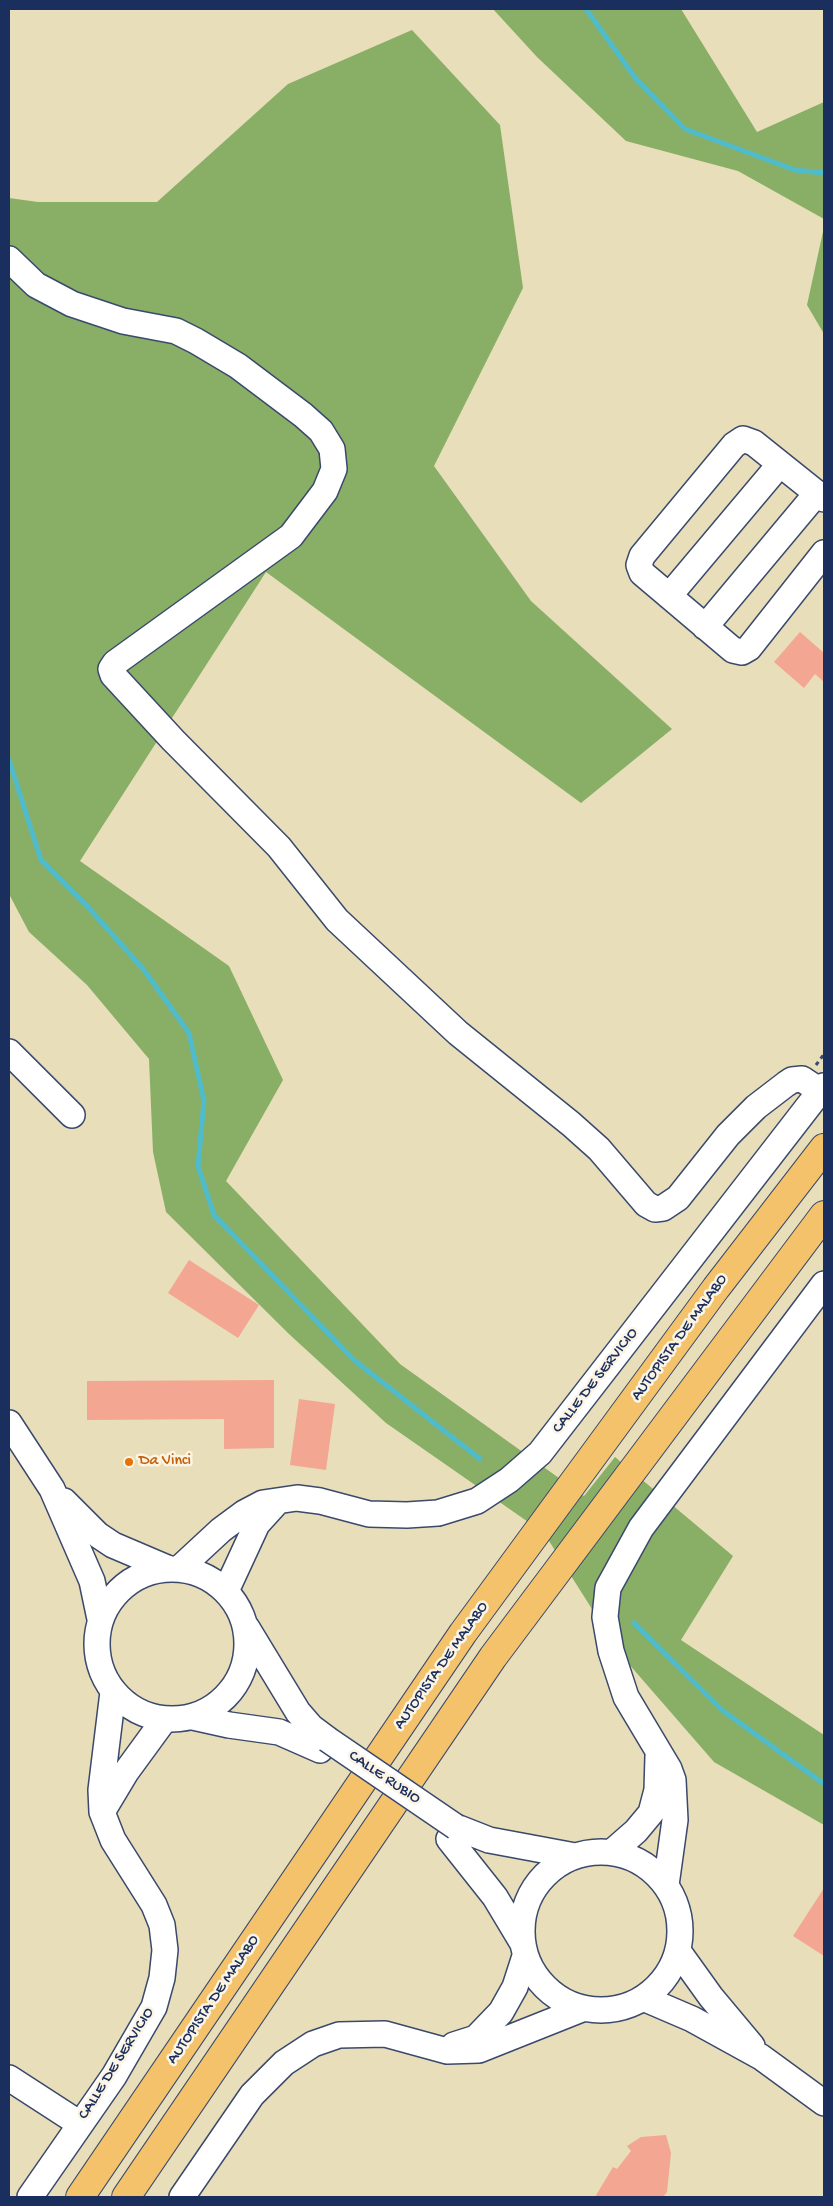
<!DOCTYPE html>
<html>
<head>
<meta charset="utf-8">
<style>
  body { margin:0 }
  #map { position:relative; width:833px; height:2206px; overflow:hidden; background:#e8deba; font-family:"Gochi Hand",sans-serif }
  canvas { display:block }
  .frame { position:absolute; inset:0; border:10px solid #1b2f5e; pointer-events:none }
</style>
</head>
<body>
<div id="map">
<canvas width="833" height="2206"></canvas>
<div class="frame"></div>
</div>
<script>
const ctx = document.querySelector('canvas').getContext('2d');
ctx.lineJoin = 'round';
function fill(path, color) { ctx.fillStyle = color; ctx.fill(path, 'evenodd'); }
const toPath = rows => new Path2D(rows.map(r => 'M' + r).join(''));
function strokePath(path, color, width, dash) { ctx.strokeStyle = color; ctx.lineWidth = width; ctx.lineCap = dash ? 'butt' : 'round'; ctx.setLineDash(dash || []); ctx.stroke(path); }
function label(font, color, halo, rows, align = 'center') {
  ctx.font = font + ' "Gochi Hand",sans-serif'; ctx.lineWidth = 5; ctx.setLineDash([]); ctx.textBaseline = 'middle'; ctx.strokeStyle = halo; ctx.fillStyle = color; for (const [text, x, y, turn = 0] of rows) {
    ctx.save(); ctx.translate(x, y); ctx.rotate((+turn || 0) * Math.PI / 180); ctx.textAlign = isNaN(turn) ? turn : align; if (halo) ctx.strokeText(text, 0, 0); ctx.fillText(text, 0, 0); ctx.restore();
  }
}
fill(toPath([
  [493,9,681,9,757,132,824,102,824,219,738,171,626,141,537,57],
  [412,30,500,125,523,288,434,466,531,601,672,729,581,803,266,572,80,861,229,966,283,1080,226,1181,400,1364,584,1496,615,1457,733,1556,681,1640,824,1735,824,1825,714,1762,621,1655,544,1533,386,1423,289,1334,166,1212,153,1152,149,1059,87,985,29,932,9,894,9,198,38,202,157,202,288,84],
  [824,227,824,334,807,305]
]), '#88af65');
strokePath(toPath([
  [586,9,636,79,685,129,795,170,824,173],
  [9,760,41,860,87,906,144,970,189,1033,204,1101,198,1166,214,1215,354,1360,480,1459],
  [634,1623,722,1710,824,1784]
]), '#50bccb', 5);
fill(toPath([
  [800,632,824,653,824,682,815,674,804,688,774,662],
  [189,1260,259,1305,238,1338,168,1293],
  [274,1380,274,1448,224,1449,224,1419,87,1420,87,1381],
  [299,1399,335,1404,326,1470,290,1465],
  [824,1888,824,1956,793,1936],
  [666,2135,671,2153,667,2192,663,2197,595,2197,613,2167,617,2169,631,2151,627,2146,641,2137]
]), '#f3a691');
const minor = toPath([
  [9,259,36,285,72,304,123,321,176,331,196,341,238,366,303,415,321,431,332,449,334,469,325,491,291,536,115,663,111,669,113,675,173,740,279,847,337,920,458,1033,571,1124,599,1149,646,1204,655,1209,663,1208,678,1198,728,1135,756,1107,786,1084,792,1080,802,1079,820,1091],
  [824,499,754,443,743,439,734,445,642,556,639,565,642,573,733,650,742,652,749,648,824,553],
  [669,596,780,464],
  [705,627,817,493],
  [9,1052,72,1115],
  [9,1423,52,1489,92,1581,100,1619],
  [64,1501,98,1535,113,1545,167,1568],
  [180,1568,221,1530,244,1513,263,1503,297,1498,320,1501,369,1514,407,1515,438,1513,477,1501,509,1480,540,1453,824,1086],
  '97 1644a75 75 0 1 1 150 0a75 75 0 1 1-150 0Z',
  [226,1591,257,1524,277,1502],
  [247,1628,298,1712,311,1727,327,1739],
  [193,1717,229,1725,279,1732,320,1750],
  [102,1812,126,1772,164,1720],
  [456,1827,489,1840,575,1856],
  [449,1839,495,1897,522,1942],
  '522 1931a79 79 0 1 1 158 0a79 79 0 1 1-158 0Z',
  [612,1852,636,1831,651,1813,657,1790,658,1756],
  [666,1885,675,1820,673,1780,669,1769,626,1697,611,1651,605,1617,608,1588,641,1528,824,1284],
  [678,1951,711,1997,752,2046],
  [643,1998,692,2019,761,2057,824,2103],
  [454,2045,476,2038,501,2012,515,1987,525,1956],
  [9,2078,80,2124],
  [30,2197,114,2076,154,2007,162,1978,165,1950,162,1925,154,1905,113,1840,102,1812,101,1790,113,1692],
  [182,2197,252,2095,284,2063,313,2044,339,2035,385,2034,447,2051,479,2050,582,2009]
]);
const highway = toPath([
  [80,2197,463,1633,716,1288,824,1148],
  [126,2197,493,1657,824,1215]
]);
strokePath(minor, '#3a496c', 28);
strokePath(highway, '#3a496c', 30);
strokePath(toPath([
  [816,1065,824,1054]
]), '#3a496c', 3, [4, 4]);
strokePath(minor, '#fff', 25);
strokePath(highway, '#f4c26a', 28);
const minorBridge = toPath([
  [327,1739,456,1827]
]);
strokePath(minorBridge, '#3a496c', 28, []);
strokePath(minorBridge, '#fff', 25);
for (const [x, y, r, color] of [
  [129,1462,5,"#e8710a"]
]) { const dot = new Path2D(); dot.arc(x, y, r, 0, 2 * Math.PI); ctx.fillStyle = color; ctx.fill(dot); strokePath(dot, '#fcf5e5', 2); }
label('16px', '#1b2f5e', '#fcf5e5', [
  ["AUTOPISTA DE MALABO",680,1338,-54],
  ["CALLE DE SERVICIO",596,1381,-52],
  ["AUTOPISTA DE MALABO",442,1666,-55],
  ["CALLE RUBIO",384,1778,34],
  ["AUTOPISTA DE MALABO",214,2000,-56],
  ["CALLE DE SERVICIO",117,2064,-58]
]);
label('16px', '#c56008', '#fcf5e5', [
  ["Da Vinci",139,1462]
], 'left');
</script>
</body>
</html>
